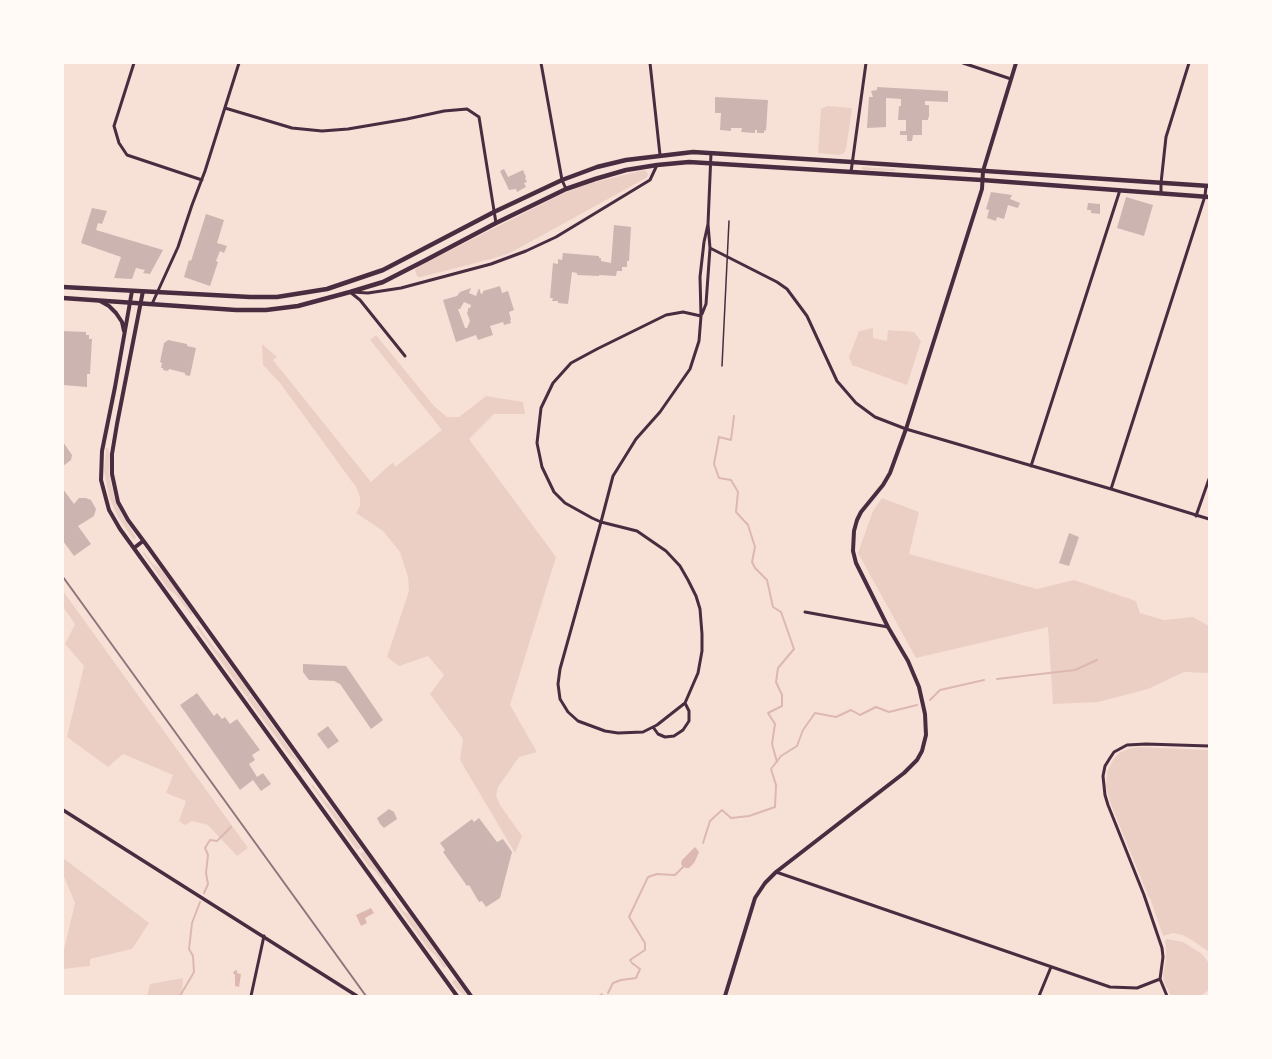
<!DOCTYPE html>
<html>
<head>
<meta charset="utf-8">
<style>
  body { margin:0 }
  #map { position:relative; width:1272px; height:1059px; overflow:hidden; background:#f7e1d7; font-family:"PT Sans Narrow",sans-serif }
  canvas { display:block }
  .frame { position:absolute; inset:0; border:64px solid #fffaf5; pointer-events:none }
</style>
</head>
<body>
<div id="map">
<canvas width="1272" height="1059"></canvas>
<div class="frame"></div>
</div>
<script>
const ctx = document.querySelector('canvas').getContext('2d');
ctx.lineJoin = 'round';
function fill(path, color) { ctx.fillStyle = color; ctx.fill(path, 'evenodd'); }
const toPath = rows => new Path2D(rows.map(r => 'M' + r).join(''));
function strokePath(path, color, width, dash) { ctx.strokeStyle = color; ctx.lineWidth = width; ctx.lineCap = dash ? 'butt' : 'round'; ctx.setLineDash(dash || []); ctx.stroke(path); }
fill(toPath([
  [827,106,852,108,846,149,844,153,840,155,818,153,821,109],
  [862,167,895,169,895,171,865,170,862,169],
  [644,170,647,172,648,175,646,178,510,253,491,259,421,277,418,277,416,274,415,270,417,267,564,193,591,183],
  [873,328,873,338,887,341,888,330,914,332,921,341,907,385,852,365,849,357,859,331],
  [376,335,434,406,447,417,459,417,486,396,523,402,525,414,494,414,469,439,556,557,510,705,537,752,519,757,498,787,496,796,500,805,522,836,515,853,460,760,463,739,430,694,444,675,428,656,399,666,387,657,409,591,408,577,400,552,383,531,356,513,360,506,360,497,356,487,280,383,263,365,262,344,277,357,273,360,371,482,393,462,395,467,442,430,370,340],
  [106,448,108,448,110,456,109,474,114,496,122,515,136,537,135,539,133,539,118,517,109,497,104,470],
  [882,498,919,512,909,554,1037,589,1074,580,1136,601,1140,613,1164,620,1193,617,1209,626,1209,673,1184,672,1148,689,1098,702,1053,704,1048,627,916,658,858,553,873,511],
  [144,552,153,564,160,568,193,613,191,615,176,595,168,589,143,553],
  [63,591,248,848,237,856,208,825,192,821,185,825,179,821,186,801,166,793,173,775,123,754,108,767,67,737,84,666,65,644,75,624,63,607],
  [198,625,215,649,222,655,250,693,249,697,246,696,196,627],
  [251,695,306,772,304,773,295,760,290,756,247,698,251,696],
  [1138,747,1209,750,1209,952,1195,942,1183,935,1173,933,1163,936,1150,898,1149,898,1110,802,1106,786,1107,772,1113,760,1119,753,1128,749],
  [311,785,313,785,324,800,329,804,361,848,357,850],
  [364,851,387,883,385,885,375,871,369,867,360,854],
  [63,858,149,923,132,949,90,959,90,966,63,969,63,954,75,903,63,874],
  [393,897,403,911,409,914,447,967,444,968,435,955,429,950,392,899],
  [1167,939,1183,942,1202,954,1209,963,1209,990,1200,996,1171,996,1164,982,1163,975,1166,960,1166,946,1165,941],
  [183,978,182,996,147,996,150,984],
  [455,979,456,980,468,996,465,996,457,989,452,982]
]), '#ebcfc5');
fill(toPath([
  [695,847,699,852,696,859,694,863,689,868,686,868,683,867,681,864,682,860],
  [371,908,374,913,365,918,367,923,361,926,356,915],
  [237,970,237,973,241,974,239,987,235,986,235,975,233,973,234,971]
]), '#dcb8b0');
strokePath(toPath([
  [734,416,731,440,719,437,714,464,719,478,731,480,738,492,736,512,748,525,755,547,752,562,755,568,767,580,773,607,781,612,794,649,778,668,776,682,782,695,782,706,768,713,775,724,772,744,777,762],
  [997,679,1075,670,1097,660],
  [930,700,940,690,984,680],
  [703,843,710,821,722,810,731,818,749,816,775,807,776,785,771,769,781,756,797,746,803,730,815,713,836,717,851,710,860,715,876,707,889,712,917,705],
  [204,893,208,884,206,873,208,855,205,848,210,840,217,841,231,827],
  [608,993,613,983,621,980,636,978,640,969,632,963,630,960,645,950,645,943,629,917,648,877,657,874,675,875,684,866],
  [180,996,194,972,193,956,189,949,192,923,200,902],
  [599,996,602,994]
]), '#dcb8b0', 2);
fill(toPath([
  [877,87,948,91,948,102,925,101,925,105,929,105,929,118,928,117,928,120,922,120,922,135,913,135,912,141,907,141,907,135,900,135,900,131,906,131,906,120,898,120,899,106,901,106,901,99,886,98,886,127,867,128,869,97,873,97,871,91,877,90],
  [715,97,768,100,766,131,764,130,764,133,757,133,757,130,755,130,755,133,741,132,742,128,731,128,731,131,720,130,721,113,715,113],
  [504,169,508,177,523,170,526,177,525,178,527,182,524,183,526,187,517,192,516,189,509,190,500,171],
  [991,192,1012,195,1010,199,1020,203,1018,208,1008,205,1004,219,997,217,996,221,987,218,989,210,986,209],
  [1126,197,1153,205,1144,236,1117,228],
  [1088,203,1100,204,1100,214,1091,213,1091,210,1087,210],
  [92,208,107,211,102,224,98,223,96,230,163,250,150,274,143,273,145,270,136,268,132,279,114,278,121,257,81,243],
  [206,214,224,220,217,243,227,246,224,253,220,251,216,261,218,262,210,286,184,277,189,260,191,261],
  [614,225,631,227,629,261,627,261,627,267,622,267,622,271,617,271,616,276,599,275,599,276,577,275,577,273,572,272,568,304,558,303,558,301,552,301,553,298,550,298,553,263,558,264,558,259,562,260,563,253,599,256,599,258,601,258,601,261,611,263],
  [500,286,502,293,508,291,514,310,509,312,511,320,510,320,511,323,504,325,503,322,490,326,493,335,478,340,476,335,456,342,443,300,457,296,460,292,471,288,469,293,476,296,479,288,481,294,483,293,483,291],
  [464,302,471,305,470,308,468,308,468,311,467,313,470,321,467,328,465,328,458,309,460,309],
  [63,331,86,332,86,335,89,335,89,339,92,339,90,374,87,374,87,387,63,385],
  [168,340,187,344,187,346,196,348,190,376,185,375,185,373,169,369,168,371,163,370,163,368,161,368,162,363,160,362,164,343],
  [63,442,72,455,71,460,63,466],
  [63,489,74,504,79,498,86,498,91,500,96,509,94,516,78,526,91,544,74,556,63,541],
  [1069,533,1079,537,1069,566,1059,563],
  [303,664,346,666,383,720,371,729,340,684,334,681,309,680,303,672],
  [197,693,214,716,217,713,222,719,225,717,230,724,237,719,260,750,252,755,255,760,249,764,257,777,263,773,271,784,261,791,253,780,240,790,180,705],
  [328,726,339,741,328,749,317,734],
  [389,809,394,812,397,819,384,828,380,824,377,818],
  [479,818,497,842,503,839,512,852,500,898,486,907,482,901,479,902,469,885,467,886,443,852,445,850,440,843,472,819,474,822]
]), '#ccb4b1');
strokePath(toPath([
  [722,366,729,221]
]), '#4a2c40', 1.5);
strokePath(toPath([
  [134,63,114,126,119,143,127,155,202,180],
  [541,63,562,180,566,189],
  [650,63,660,155],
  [963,63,1011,79],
  [225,108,292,128,322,131,348,129,407,119,444,111,467,109,479,117,496,223],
  [851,172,866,63],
  [1161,193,1161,183,1166,137,1189,63],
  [710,248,777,282,787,289,807,316,837,381,856,403,875,417,906,429,1111,489,1209,519],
  [350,292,360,300,405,356],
  [352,292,368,293,401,288,491,264,526,251,556,237,650,180,657,165],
  [152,304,178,247,192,205,205,171,239,63],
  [702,314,706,304,710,248,708,224,711,153],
  [701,316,683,312,666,315,597,349,571,363,553,383,541,408,537,443,542,467,554,492,565,503,592,518,601,522,637,531,666,551,680,566,688,580,696,596,700,609,702,634,702,651,698,673,685,703,657,725,643,732,618,733,605,731,578,721,568,712,560,699,558,684,560,669,601,522,613,476,636,439,660,412,690,369,699,341,701,316,700,277,704,242,708,224],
  [1031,466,1120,190],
  [1111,489,1205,196,1206,186],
  [1196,516,1209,479],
  [805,612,888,627],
  [653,727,658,734,665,737,674,736,683,730,689,721,689,711,685,703],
  [776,872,1110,987,1137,988,1160,979],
  [251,996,264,936],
  [1039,996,1051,967],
  [1167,996,1160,979,1163,957,1162,948,1144,895,1108,805,1105,795,1103,776,1105,766,1110,758,1114,752,1127,745,1146,744,1209,746]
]), '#4a2c40', 3);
strokePath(toPath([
  [63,810,357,996]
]), '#4a2c40', 3.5);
strokePath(toPath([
  [132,291,115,387,102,451,101,480,109,510,120,529,457,996],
  [143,291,117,424,112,454,112,474,118,502,128,520,148,547,471,996],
  [100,301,109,306,116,313,122,322,124,331],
  [134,548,143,541],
  [725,996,755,898,765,883,776,872,904,773,917,760,922,751,926,735,925,714,919,687,908,661,888,627,856,563,853,551,854,531,857,520,861,512,883,485,890,473,906,429,982,189,983,171,1016,63]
]), '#4a2c40', 4);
strokePath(toPath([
  [63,287,250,297,277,297,327,289,383,270,494,212,562,180,597,167,626,160,693,152,852,162,1209,186],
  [63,298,236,310,266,310,298,306,350,292,383,282,426,260,496,223,566,189,595,179,626,170,657,165,689,162,982,180,1209,197]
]), '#4a2c40', 4.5);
strokePath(toPath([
  [63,577,366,996]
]), '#8f747c', 2);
</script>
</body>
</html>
